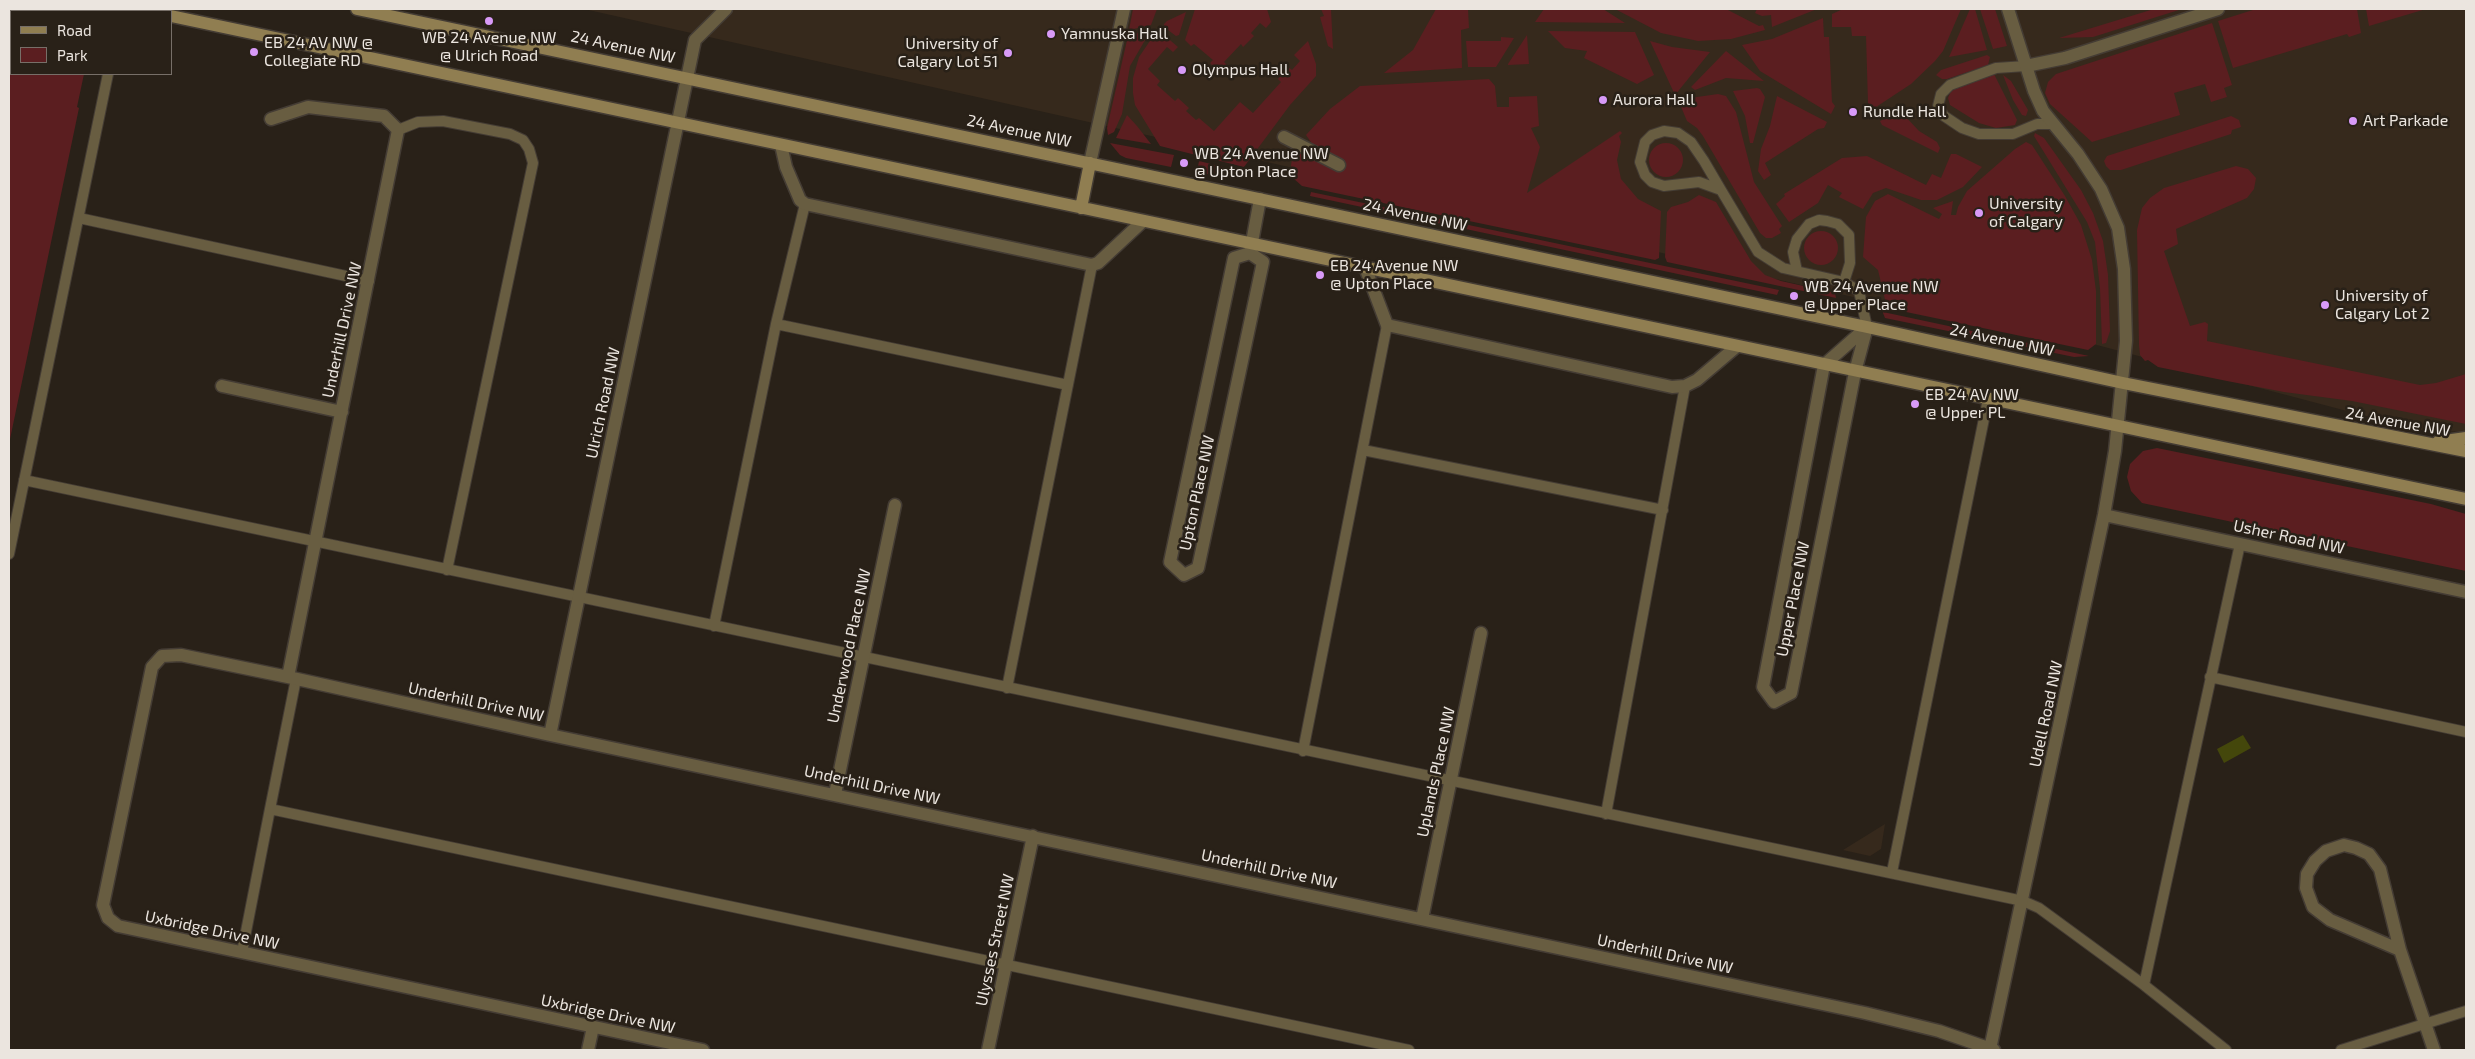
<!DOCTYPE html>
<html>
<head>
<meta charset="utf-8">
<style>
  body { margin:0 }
  #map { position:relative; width:2475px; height:1059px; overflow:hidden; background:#292118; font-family:"Exo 2",sans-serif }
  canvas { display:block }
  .frame { position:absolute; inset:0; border:10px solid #ebe5df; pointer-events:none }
  .legend { position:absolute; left:10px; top:10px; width:162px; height:65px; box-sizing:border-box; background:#292118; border:1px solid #776f68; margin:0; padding:6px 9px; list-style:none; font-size:15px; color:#ebe5df }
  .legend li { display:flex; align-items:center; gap:10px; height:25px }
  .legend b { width:25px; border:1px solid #776f68 }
</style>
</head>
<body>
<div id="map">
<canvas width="2475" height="1059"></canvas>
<div class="frame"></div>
<ul class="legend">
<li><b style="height:6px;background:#907e51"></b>Road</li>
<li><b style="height:14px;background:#5b1e20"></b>Park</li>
</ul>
</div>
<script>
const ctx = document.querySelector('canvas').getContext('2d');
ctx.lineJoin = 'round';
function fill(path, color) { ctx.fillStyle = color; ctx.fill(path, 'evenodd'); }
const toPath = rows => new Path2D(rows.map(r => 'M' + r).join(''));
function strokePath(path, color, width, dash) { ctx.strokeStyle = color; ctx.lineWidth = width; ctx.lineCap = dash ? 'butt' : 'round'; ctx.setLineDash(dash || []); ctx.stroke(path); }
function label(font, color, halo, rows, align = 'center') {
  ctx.font = font + ' "Exo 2",sans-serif'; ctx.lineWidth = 5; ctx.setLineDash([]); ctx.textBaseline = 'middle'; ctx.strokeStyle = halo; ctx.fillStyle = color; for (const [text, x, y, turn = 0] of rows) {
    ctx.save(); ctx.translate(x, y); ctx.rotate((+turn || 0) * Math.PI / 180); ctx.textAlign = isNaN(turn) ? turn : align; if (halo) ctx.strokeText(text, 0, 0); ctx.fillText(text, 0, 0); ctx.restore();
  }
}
fill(toPath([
  [584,9,2466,9,2466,432,2419,430,2078,340,1862,299,1254,159],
  [1885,824,1881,849,1870,856,1843,850]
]), '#36291c');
fill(toPath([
  [1133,9,1157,9,1151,25,1129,30],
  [1195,9,1267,9,1271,22,1266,28,1260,23,1251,33,1254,36,1243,47,1241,44,1224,62,1227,65,1220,73,1210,63,1213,60,1194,44,1191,46,1185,40],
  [1321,9,1331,9,1333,49,1328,46,1320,17,1324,16],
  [1436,9,1468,9,1469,28,1461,30,1462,68,1384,73,1413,50],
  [1544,9,1603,9,1625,23,1535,22],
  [1615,9,1726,9,1759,26,1763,25,1765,30,1731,39,1698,41,1661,33],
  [1757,9,1817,9,1772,27,1771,15,1762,16,1755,13],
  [1843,9,1961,9,1943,51,1935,61,1911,84,1873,109,1868,103,1866,36,1852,36,1851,27,1832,27,1832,14],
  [1970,9,1975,9,1987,50,1949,57],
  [1980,9,1995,9,2007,46,1993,49],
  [2154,9,2182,9,2093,37,2059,38],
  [2256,9,2357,9,2361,33,2349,37,2347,34,2233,68,2218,21],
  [2366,9,2426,9,2369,26],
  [1186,12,1179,35,1176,36,1164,27,1164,24,1167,21],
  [1823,18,1824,37,1829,37,1832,102,1835,106,1831,114,1760,71,1742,45,1772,39],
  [2212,23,2232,85,2224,88,2227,97,2211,102,2205,84,2174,93,2180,115,2092,142,2050,104,2045,93,2048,82,2056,74],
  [1145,31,1148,35,1130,66,1122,114,1114,132,1108,135,1107,128,1128,36],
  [1548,31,1635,32,1654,75,1637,84,1584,58,1587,51,1565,48],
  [1158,33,1164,35,1178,47,1173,52,1167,47,1148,69,1160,81,1157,85,1175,101,1178,98,1189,108,1186,111,1196,120,1199,118,1214,131,1240,102,1253,113,1281,82,1278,79,1288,67,1292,70,1300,61,1294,55,1308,41,1316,64,1316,76,1290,105,1244,167,1160,146,1135,105,1133,93,1133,78,1139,57,1154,35],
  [1527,35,1529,64,1508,65,1508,64],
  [1501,37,1514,38,1496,67,1468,67,1466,41,1501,41],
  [9,40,11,40,11,74,84,74,77,107,79,108,9,444],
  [1650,41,1672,47,1710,52,1675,95],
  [1726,51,1764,81,1726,78,1695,90,1691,87],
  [1987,55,1990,57,1988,65,1947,79,1942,79,1936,75,1941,70],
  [1994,74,2017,120,2015,125,1996,128,1979,123,1950,105,1948,98,1952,89],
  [2003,75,2011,81,2028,110,2026,116,2022,115,2013,100],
  [1489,79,1495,86,1497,107,1509,107,1509,97,1537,96,1539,126,1531,128,1540,147,1527,193,1620,131,1622,133,1619,136,1621,142,1617,160,1621,179,1638,199,1661,211,1659,258,1655,260,1302,186,1293,178,1291,165,1293,155,1299,152,1340,171,1345,160,1313,145,1306,135,1330,109,1360,86],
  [1757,88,1760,89,1765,97,1753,143,1750,143,1745,116,1733,91],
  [1718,94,1726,96,1736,112,1754,182,1782,226,1779,229,1781,233,1772,238,1766,238,1760,233,1703,136,1697,128,1687,121,1679,102,1683,99],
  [1777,96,1827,122,1824,128,1818,129,1765,163,1771,175,1764,180,1758,171,1761,149,1770,126],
  [1897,113,1904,115,1919,131,1937,142,1940,148,1938,153,1882,125,1880,121],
  [1127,115,1137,126,1151,144,1116,138],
  [2231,116,2239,120,2241,127,2232,130,2231,134,2121,170,2110,170,2106,166,2104,161,2107,156],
  [2035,133,2044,138,2081,190,2093,213,2103,241,2108,275,2110,331,2106,343,2102,344,2100,289,2095,242,2087,222,2034,136],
  [2026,142,2032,145,2065,196,2081,225,2092,260,2096,291,2096,344,2088,350,1887,308,1878,270,1863,257,1866,217,1875,201,1888,194,1939,219,1942,214,1933,208,1953,201,1951,215,1956,215,1958,207,1967,191,2015,149],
  [1110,143,1174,155,1171,167,1126,158,1120,155],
  '1649 160a17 17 0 1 1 34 0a17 17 0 1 1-34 0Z',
  [1951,154,1956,154,1982,167,1963,187,1937,200,1921,200,1886,188,1873,193,1863,209,1839,197,1842,193,1828,185,1818,203,1789,222,1776,204,1785,196,1784,194,1842,158,1867,156,1926,185,1932,174,1941,178],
  [1199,161,1239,171,1222,177,1197,172],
  [2236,166,2248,169,2256,178,2254,189,2247,198,2176,229,2178,244,2164,251,2190,326,2205,322,2208,324,2207,341,2420,385,2436,383,2466,374,2466,424,2352,401,2284,392,2227,381,2158,367,2148,360,2145,361,2140,355,2139,345,2137,230,2142,208,2150,198,2164,188],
  [1311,192,1779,290,1777,295,1310,196],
  [1699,195,1716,202,1751,261,1765,275,1781,281,1835,293,1836,298,1667,262,1665,257,1667,212,1671,207,1688,202],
  '1804 248a17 17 0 1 1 34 0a17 17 0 1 1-34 0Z',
  [1883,313,1883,312,2089,356,2074,357,1885,318],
  [2157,448,2431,504,2466,514,2466,571,2142,503,2131,491,2127,477,2130,464,2143,451]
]), '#5b1e20');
fill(toPath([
  [2243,735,2251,748,2224,763,2217,749]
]), '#44470b');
const lane = toPath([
  [2026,66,1996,68,1950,85,1941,94,1938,106,1944,116,1962,128,1979,134,2013,134,2037,124,2052,124],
  [398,130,418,122,443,121,510,134,523,140,529,149,533,163,447,570],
  [1721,190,1699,182,1664,186,1652,182,1645,175,1640,162,1645,142,1652,135,1664,131,1678,133,1691,142,1704,161,1721,190,1758,252,1783,268,1844,282,1859,291,1867,327],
  [79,218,369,281],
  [1797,271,1793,252,1797,239,1809,224,1819,220,1827,221,1838,224,1849,235,1850,263,1844,282],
  [776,324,1068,385],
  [1363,450,1663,510],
  [24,480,2023,901,2039,908,2144,985,2226,1050],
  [9,554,108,74],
  [714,626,776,324,805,204],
  [2210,677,2466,732],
  [296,679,270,809,1409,1050],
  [1007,688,1092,265],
  [1303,751,1387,325],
  [1606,814,1685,386],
  [1892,872,1988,399],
  [242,952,270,809],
  [2144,985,2240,544],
  [2341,1050,2466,1011]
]);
const street = toPath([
  [2026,66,2065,58,2218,9],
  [271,119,308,107,384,116,398,130,288,677],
  [1284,137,1339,165],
  [781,145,786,167,800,200,805,204,1092,265,1098,263,1143,221],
  [1090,163,1124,9],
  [1250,253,1263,262,1198,568,1184,575,1170,562,1234,258,1250,253],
  [1250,253,1260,199],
  [1365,267,1387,325,1672,387,1685,386,1697,380,1736,347],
  [1867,327,1855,372,1791,693,1774,702,1763,687,1824,365,1867,327],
  [222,386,342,412],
  [2104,515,2466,592],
  [550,735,695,40,726,9],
  [835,794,895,505],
  [1422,919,1481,633],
  [2400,950,2330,920,2313,907,2306,888,2307,874,2315,861,2326,851,2344,845,2356,848,2369,854,2380,869,2400,950,2434,1050],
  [1990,1049,2104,515,2115,451,2126,341,2124,269,2118,228,2101,189,2078,154,2043,111,2034,91,2008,9],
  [588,1050,593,1027],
  [703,1050,118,926,108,918,103,905,152,667,162,656,181,655,288,677,550,735,1865,1013,1939,1031,1994,1050],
  [988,1050,1033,836]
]);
const secondary = toPath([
  [129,9,144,11],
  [357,9,1867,327,2123,383,2466,451],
  [171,16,2466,499],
  [1081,208,1090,163],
  [2438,442,2466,438]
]);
strokePath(lane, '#443c34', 12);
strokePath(street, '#443c34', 15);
strokePath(secondary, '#443c34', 15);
strokePath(lane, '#685d41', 10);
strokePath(street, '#685d41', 12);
strokePath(secondary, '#907e51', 12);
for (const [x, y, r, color] of [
  [489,21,5,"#d89af8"],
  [1051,34,5,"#d89af8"],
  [254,52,5,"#d89af8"],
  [1008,53,5,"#d89af8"],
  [1182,70,5,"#d89af8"],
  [1603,100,5,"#d89af8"],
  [1853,112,5,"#d89af8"],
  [2353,121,5,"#d89af8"],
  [1184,163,5,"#d89af8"],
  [1979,213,5,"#d89af8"],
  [1320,275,5,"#d89af8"],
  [1794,296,5,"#d89af8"],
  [2325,305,5,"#d89af8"],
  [1915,404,5,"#d89af8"]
]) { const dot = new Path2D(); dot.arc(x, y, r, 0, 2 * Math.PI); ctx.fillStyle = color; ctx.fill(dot); strokePath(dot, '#292118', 2); }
label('16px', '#ebe5df', '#292118', [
  ["Yamnuska Hall",1061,34],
  ["WB 24 Avenue NW",489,38,"center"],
  ["@ Ulrich Road",489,56,"center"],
  ["EB 24 AV NW @",264,43],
  ["Collegiate RD",264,61],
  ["University of",998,44,"right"],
  ["Calgary Lot 51",998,62,"right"],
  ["Olympus Hall",1192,70],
  ["Aurora Hall",1613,100],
  ["Rundle Hall",1863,112],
  ["Art Parkade",2363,121],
  ["WB 24 Avenue NW",1194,154],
  ["@ Upton Place",1194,172],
  ["University",1989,204],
  ["of Calgary",1989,222],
  ["EB 24 Avenue NW",1330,266],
  ["@ Upton Place",1330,284],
  ["WB 24 Avenue NW",1804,287],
  ["@ Upper Place",1804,305],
  ["University of",2335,296],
  ["Calgary Lot 2",2335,314],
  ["EB 24 AV NW",1925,395],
  ["@ Upper PL",1925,413]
], 'left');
label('16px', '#ebe5df', '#292118', [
  ["24 Avenue NW",623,47,12],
  ["24 Avenue NW",1019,131,12],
  ["24 Avenue NW",1415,215,12],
  ["Underhill Drive NW",342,330,-78],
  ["24 Avenue NW",2002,340,12],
  ["Ulrich Road NW",603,403,-78],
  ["24 Avenue NW",2398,422,10],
  ["Upton Place NW",1197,493,-78],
  ["Usher Road NW",2289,537,12],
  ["Upper Place NW",1793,599,-79],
  ["Underwood Place NW",849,646,-78],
  ["Underhill Drive NW",476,702,12],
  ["Udell Road NW",2046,714,-78],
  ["Uplands Place NW",1436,772,-78],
  ["Underhill Drive NW",872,785,12],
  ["Underhill Drive NW",1269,869,12],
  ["Uxbridge Drive NW",212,930,12],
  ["Ulysses Street NW",995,940,-78],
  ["Underhill Drive NW",1665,954,12],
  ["Uxbridge Drive NW",608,1014,12]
]);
</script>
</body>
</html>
